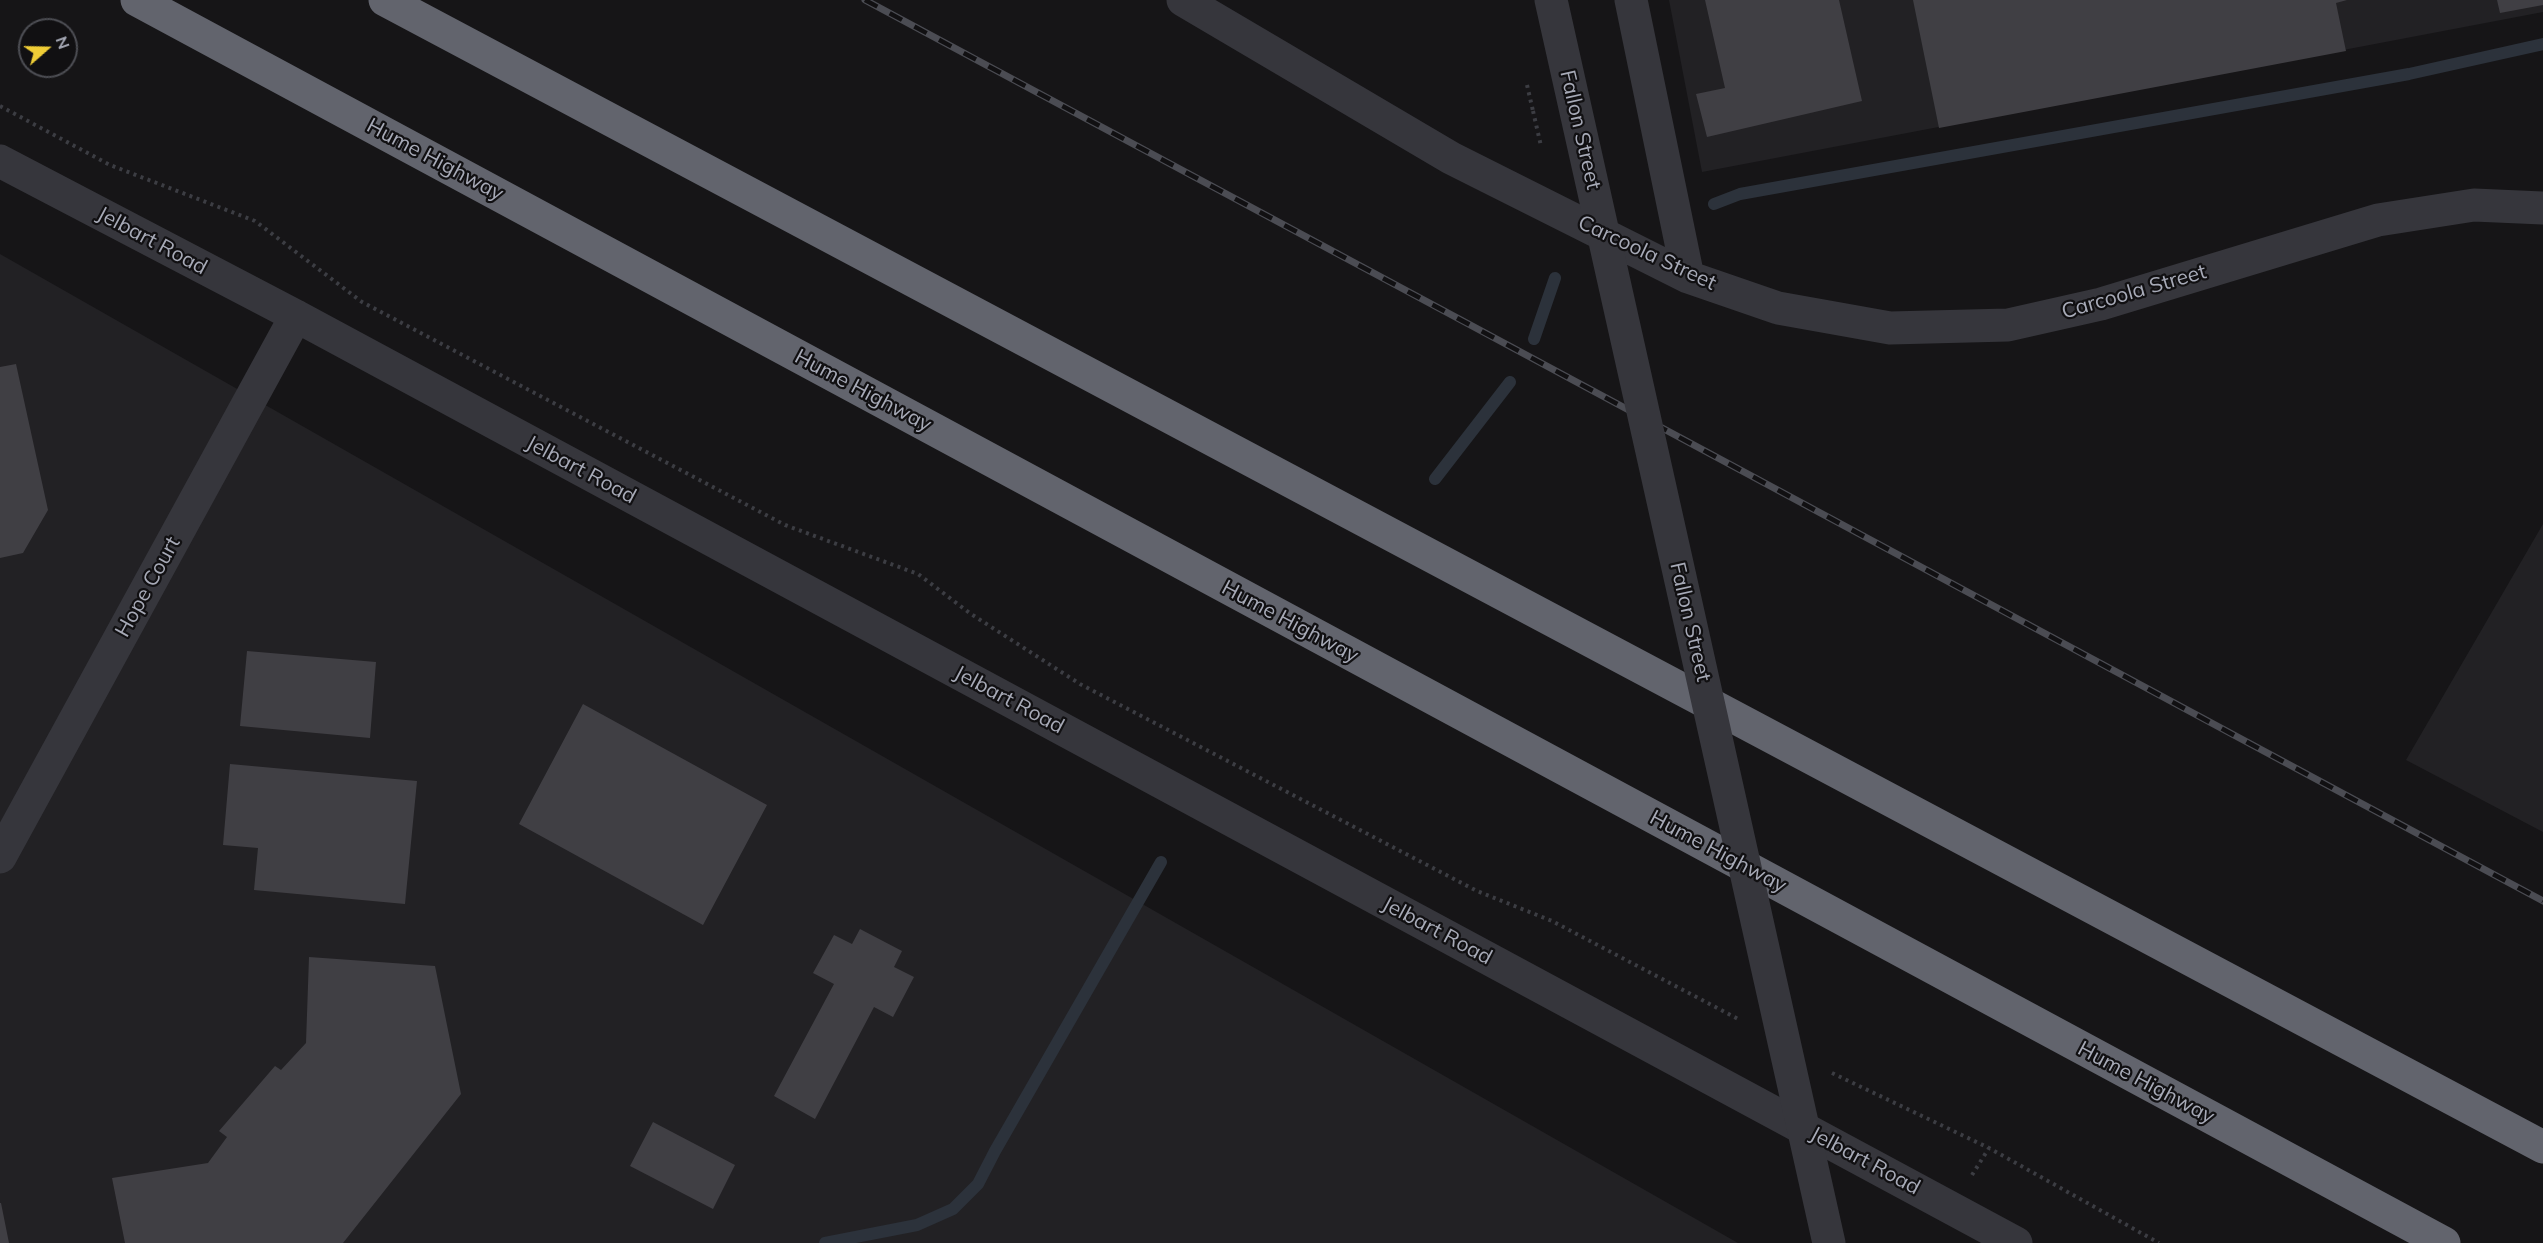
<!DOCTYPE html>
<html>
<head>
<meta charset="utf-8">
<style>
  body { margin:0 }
  #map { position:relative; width:2543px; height:1243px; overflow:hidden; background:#161517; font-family:Mulish,sans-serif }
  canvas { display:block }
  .north { position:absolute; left:18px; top:18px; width:60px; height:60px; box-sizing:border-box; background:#111012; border:2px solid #4d4e54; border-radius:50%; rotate:70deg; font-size:16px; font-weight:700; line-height:24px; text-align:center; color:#a7aab7 }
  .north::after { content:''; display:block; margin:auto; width:21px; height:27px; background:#efcd36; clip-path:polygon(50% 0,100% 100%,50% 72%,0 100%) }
</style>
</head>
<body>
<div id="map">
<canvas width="2543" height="1243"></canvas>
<div class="north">N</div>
</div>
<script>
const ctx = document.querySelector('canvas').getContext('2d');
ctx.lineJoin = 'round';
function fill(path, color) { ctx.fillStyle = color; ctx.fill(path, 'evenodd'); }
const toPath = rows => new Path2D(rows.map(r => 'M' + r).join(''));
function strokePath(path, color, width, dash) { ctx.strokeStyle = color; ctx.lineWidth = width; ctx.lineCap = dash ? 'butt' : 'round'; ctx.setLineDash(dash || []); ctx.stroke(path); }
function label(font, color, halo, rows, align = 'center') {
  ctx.font = font + ' Mulish,sans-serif'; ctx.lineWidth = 4.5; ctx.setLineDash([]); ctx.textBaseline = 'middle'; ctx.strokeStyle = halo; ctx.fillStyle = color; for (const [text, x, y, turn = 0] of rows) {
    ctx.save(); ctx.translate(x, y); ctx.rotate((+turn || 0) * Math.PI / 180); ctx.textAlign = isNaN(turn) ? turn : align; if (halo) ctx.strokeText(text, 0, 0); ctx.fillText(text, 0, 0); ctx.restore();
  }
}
fill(toPath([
  [1669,0,2543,0,2543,12,1702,172],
  [0,254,1738,1243,0,1243],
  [2543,524,2543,832,2406,760]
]), '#222124');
strokePath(toPath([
  [1714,204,1740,194,2409,74,2543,44],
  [1534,339,1555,278],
  [1435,479,1510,382],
  [825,1243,917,1225,953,1209,978,1184,995,1151,1161,862]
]), '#2c323b', 12);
fill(toPath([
  [1705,0,1839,0,1862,101,1707,137,1696,94,1725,88],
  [1913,0,2347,0,2336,3,2346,51,1939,128],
  [2497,0,2543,0,2543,5,2500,13],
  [16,364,48,510,23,553,0,558,0,367],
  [247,651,376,662,370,738,240,726],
  [583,704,767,805,703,925,519,824],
  [230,764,417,781,405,904,254,890,258,848,223,845],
  [860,929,902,951,894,967,914,977,893,1017,874,1007,815,1119,774,1096,834,984,813,973,834,935,852,944],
  [309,957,435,966,461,1094,343,1243,125,1243,112,1178,208,1163,227,1137,219,1131,275,1066,281,1070,306,1043],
  [653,1122,735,1165,713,1209,630,1166],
  [0,1203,1,1203,9,1243,0,1243]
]), '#403f44');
strokePath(toPath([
  [1527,85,1533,111],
  [0,106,110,165,255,221,362,302,785,525,918,574,971,614,1080,684,1477,891,1552,921,1740,1020],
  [1832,1073,1989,1148,2159,1243],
  [1972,1175,1989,1148]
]), '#3c3d43', 4, [3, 4.5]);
strokePath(toPath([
  [1183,0,1451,158,1688,277,1778,308,1890,328,2008,325,2101,304,2378,220,2474,205,2543,208],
  [1631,0,1688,277],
  [0,161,296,316,2016,1243],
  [0,857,296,316]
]), '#36363c', 33);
strokePath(toPath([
  [137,0,2444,1243],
  [385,0,2543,1147]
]), '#62646d', 33);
const rail = toPath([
  [865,0,2543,901]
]);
strokePath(rail, '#4b4c53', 7);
strokePath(rail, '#111012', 4.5, [14]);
strokePath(toPath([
  [1533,111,1541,146]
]), '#3c3d43', 4, [3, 4.5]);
strokePath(toPath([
  [1551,0,1829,1243]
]), '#36363c', 33);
label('21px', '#a7aab7', '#111012', [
  ["Fallon Street",1580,130,77],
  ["Hume Highway",435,160,28],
  ["Jelbart Road",152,241,28],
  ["Carcoola Street",1647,253,25],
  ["Carcoola Street",2134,292,-16],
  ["Hume Highway",863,391,28],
  ["Jelbart Road",581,470,28],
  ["Hope Court",148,587,-61],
  ["Hume Highway",1290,622,28],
  ["Fallon Street",1690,622,77],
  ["Jelbart Road",1009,700,28],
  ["Hume Highway",1718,852,28],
  ["Jelbart Road",1437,931,28],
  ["Hume Highway",2146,1083,28],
  ["Jelbart Road",1865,1161,28]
]);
</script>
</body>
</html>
